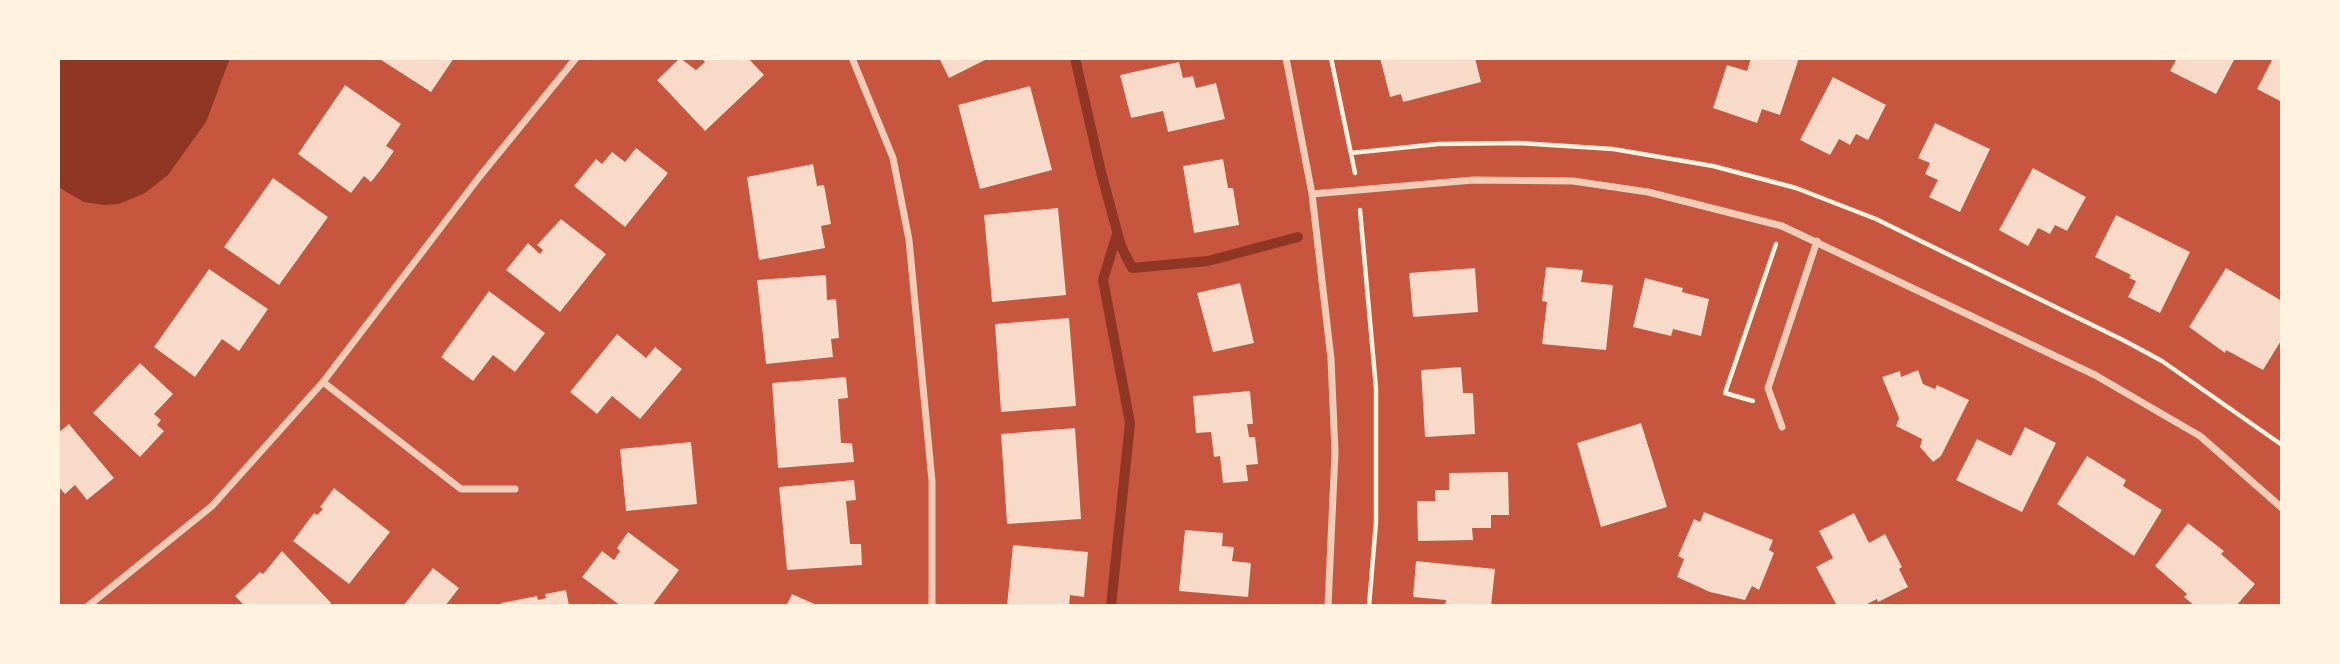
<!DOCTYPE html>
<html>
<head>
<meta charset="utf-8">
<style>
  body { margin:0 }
  #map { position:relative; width:2340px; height:664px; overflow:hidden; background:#c8553d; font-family:"Varela Round",sans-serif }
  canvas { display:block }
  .frame { position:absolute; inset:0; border:60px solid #fff3e0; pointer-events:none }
</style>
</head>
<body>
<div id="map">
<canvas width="2340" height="664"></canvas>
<div class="frame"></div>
</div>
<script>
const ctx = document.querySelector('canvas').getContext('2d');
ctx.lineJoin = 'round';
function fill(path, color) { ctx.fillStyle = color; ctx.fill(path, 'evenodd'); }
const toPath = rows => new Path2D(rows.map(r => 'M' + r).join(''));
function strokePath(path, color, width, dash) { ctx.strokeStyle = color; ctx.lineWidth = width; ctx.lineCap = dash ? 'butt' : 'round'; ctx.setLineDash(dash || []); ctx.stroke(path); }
fill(toPath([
  [58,58,230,58,206,122,168,175,145,193,119,204,104,205,84,202,58,187]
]), '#8f3625');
strokePath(toPath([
  [1075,58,1101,172,1121,246,1132,268,1208,261,1298,237],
  [1111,606,1130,423,1103,280,1117,234]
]), '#8f3625', 10);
fill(toPath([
  [378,58,454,58,431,92],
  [680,58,696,70,705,62,701,58,748,58,764,75,705,131,657,80],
  [939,58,989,58,949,78],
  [1380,58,1475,58,1481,82,1403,102,1401,94,1390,97],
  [1751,58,1799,58,1780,115,1762,109,1757,123,1713,108,1727,65,1747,71],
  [2177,58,2235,58,2216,94,2170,71],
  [2273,58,2282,58,2282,102,2257,89],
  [1179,62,1183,78,1193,76,1196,88,1216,83,1225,119,1168,132,1163,111,1131,118,1120,75],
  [1833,77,1886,105,1868,140,1856,134,1850,145,1839,139,1830,155,1800,140],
  [345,85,401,124,386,146,394,151,382,168,371,182,364,176,351,193,298,154],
  [1030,86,1052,170,980,189,958,105],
  [1935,123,1990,149,1960,212,1929,197,1938,180,1925,174,1930,163,1918,158],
  [636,148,668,173,625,227,574,186,596,159,602,164,612,152,625,162],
  [1223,159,1228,188,1233,188,1239,225,1194,233,1183,166],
  [813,164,817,186,824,185,831,224,821,226,825,248,759,260,747,177],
  [2033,168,2086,197,2067,231,2055,225,2050,234,2038,228,2028,246,1999,230],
  [273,178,328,217,279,285,224,247],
  [1058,208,1066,295,992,302,984,215],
  [2116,215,2190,252,2160,313,2128,297,2136,281,2129,278,2131,275,2095,257],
  [561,219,606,254,560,312,506,270,528,243,540,254,543,250,537,245],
  [1546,267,1583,270,1581,282,1613,285,1606,350,1542,344,1547,302,1542,301],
  [1475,268,1478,312,1413,317,1409,273],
  [2226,268,2282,301,2282,339,2263,370,2226,350,2225,353,2189,327],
  [209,269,268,309,239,351,222,339,195,377,154,347],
  [826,275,827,300,836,299,839,338,831,339,833,357,766,364,757,280],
  [1645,278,1683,288,1682,292,1709,299,1701,336,1673,329,1671,336,1633,327],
  [1240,283,1254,343,1213,352,1197,293],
  [489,291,545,333,515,372,493,355,473,381,441,357],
  [1069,318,1076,406,1001,412,995,324],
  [617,334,646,358,655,347,682,369,640,419,612,396,597,414,570,392],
  [140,363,173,394,154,414,161,420,157,425,164,431,140,457,93,413],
  [1461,367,1463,393,1473,393,1475,434,1425,437,1421,370],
  [1918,370,1923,384,1935,389,1937,385,1969,400,1941,456,1933,462,1920,447,1922,439,1896,426,1899,418,1882,377,1900,371,1901,377],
  [846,377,848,398,838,399,841,443,852,443,854,462,778,468,772,383],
  [1250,391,1253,424,1247,424,1249,437,1255,437,1258,464,1246,465,1248,481,1223,483,1220,456,1214,457,1211,432,1196,433,1193,396],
  [1641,423,1667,507,1601,527,1577,443],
  [69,424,114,478,87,500,75,485,65,494,58,486,58,433],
  [2025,427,2056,443,2022,512,1956,480,1977,439,2011,456],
  [1075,428,1081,519,1007,524,1001,434],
  [691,442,697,504,626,511,620,449],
  [2087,456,2126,480,2123,486,2162,510,2134,556,2057,504],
  [1508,472,1509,515,1491,515,1491,528,1472,528,1473,540,1418,541,1417,501,1435,501,1435,490,1449,490,1449,473],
  [854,480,856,500,846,501,850,544,861,544,862,565,787,570,779,487],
  [334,488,390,532,349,584,293,541,314,513,317,515,323,509,320,507],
  [1704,512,1773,540,1769,550,1774,553,1759,590,1752,586,1745,600,1710,592,1677,577,1684,559,1678,556,1694,519,1700,522],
  [1854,513,1869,543,1885,534,1902,567,1899,569,1908,587,1878,602,1877,599,1863,606,1837,606,1816,567,1833,558,1819,531],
  [2188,523,2224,551,2221,554,2255,584,2236,606,2195,606,2184,597,2187,594,2155,566],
  [1185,530,1223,533,1222,546,1234,547,1232,561,1251,563,1248,597,1179,591],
  [628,532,679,570,652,606,621,606,582,577,602,551,614,560,620,551,617,548],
  [1013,545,1088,552,1084,597,1070,595,1069,606,1007,606],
  [282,551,331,603,327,606,245,606,235,596,260,572,263,574],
  [1416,561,1495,569,1491,606,1445,606,1446,600,1413,597],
  [433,568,459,588,445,606,403,606],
  [566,590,569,606,502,606,501,603,537,596,538,600,546,598,545,594],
  [792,594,819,606,786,606]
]), '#f7dbc8');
strokePath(toPath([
  [1331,58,1355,173],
  [1351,153,1438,144,1519,143,1613,149,1713,166,1796,188,1876,219,2125,341,2162,361,2282,445],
  [1360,210,1376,388,1376,522,1369,606],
  [1753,401,1725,393,1776,244]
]), '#fff3e0', 4.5);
strokePath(toPath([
  [852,58,893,158,909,240,932,481,932,606],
  [1286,58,1312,194,1331,359,1335,452,1328,606],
  [1312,194,1473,180,1573,181,1648,192,1782,226,2095,375,2200,436,2282,508],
  [323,382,461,489,515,489],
  [1782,427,1768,388,1817,241],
  [88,606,212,506,323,382,480,176,576,58]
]), '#f1ccb7', 7);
</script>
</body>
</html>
